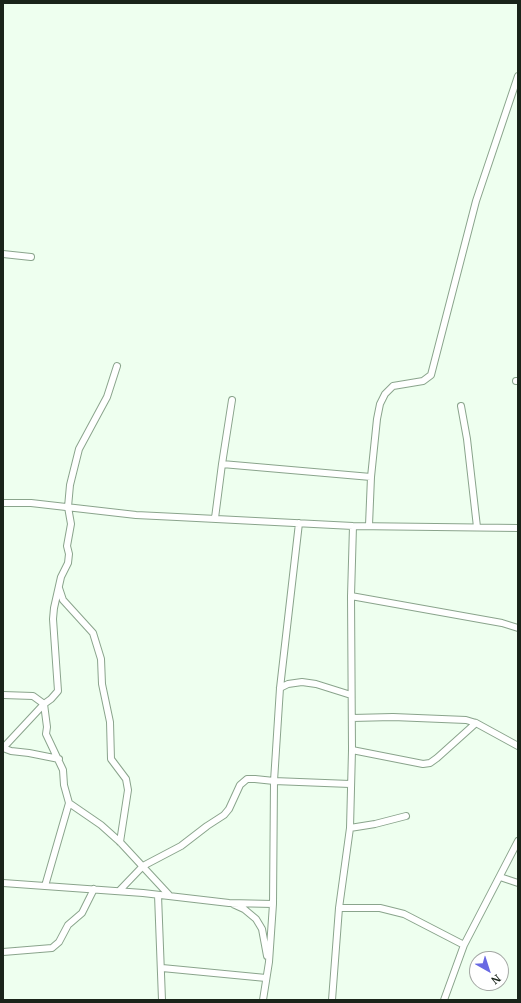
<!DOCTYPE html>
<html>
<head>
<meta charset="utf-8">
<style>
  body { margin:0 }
  #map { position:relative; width:521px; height:1003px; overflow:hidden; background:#eeffef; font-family:"PT Serif",serif }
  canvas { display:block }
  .frame { position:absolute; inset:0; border:4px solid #1a241a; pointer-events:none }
  .north { position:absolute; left:469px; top:951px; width:40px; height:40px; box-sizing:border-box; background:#fff; border:1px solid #a3a7a3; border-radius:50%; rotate:141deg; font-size:11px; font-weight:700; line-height:16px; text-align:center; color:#1a241a }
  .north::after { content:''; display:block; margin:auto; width:14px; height:18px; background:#6969e3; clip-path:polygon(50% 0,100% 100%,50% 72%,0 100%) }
</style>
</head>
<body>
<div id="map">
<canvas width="521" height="1003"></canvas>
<div class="frame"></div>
<div class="north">N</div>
</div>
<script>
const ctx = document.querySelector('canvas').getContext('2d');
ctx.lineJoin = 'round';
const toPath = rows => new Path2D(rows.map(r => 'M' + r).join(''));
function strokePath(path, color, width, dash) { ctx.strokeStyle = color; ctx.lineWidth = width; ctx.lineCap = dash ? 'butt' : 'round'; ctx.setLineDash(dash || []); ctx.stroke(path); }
const minor = toPath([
  [3,254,31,257],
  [516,381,518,381],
  [461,406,467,439,477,527],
  [222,464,371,477],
  [3,503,31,503,136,515,177,517,353,526,518,528],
  [215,518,222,464,232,400],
  [369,525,371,477,377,419,380,404,385,394,393,386,423,381,431,375,476,201,518,76],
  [59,588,63,600,93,633,101,659,102,684,110,722,111,759,126,779,128,790,120,842],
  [351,596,502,623,518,628],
  [280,688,288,684,302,682,316,684,351,695],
  [3,695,33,696,44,704,47,727,46,734,63,770,64,785,69,803,45,886],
  [352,718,393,717,466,720,476,723,518,746],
  [3,748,44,704,51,699,58,691,53,619,54,608,61,577,68,563,69,554,67,546,71,524,68,507,70,485,79,449,107,397,117,366],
  [3,748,11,751,29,753,59,759],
  [352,750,423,764,430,763,437,758,476,723],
  [69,803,101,825,120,842,170,896],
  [350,828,375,824,406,816],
  [500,877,518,883],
  [3,883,143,893,229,903,273,904],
  [119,891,143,866,181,846,207,826,224,815,229,809,240,785,247,779,255,779,274,781,350,784],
  [158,895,162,1000],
  [233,904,244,909,256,919,262,929,267,956],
  [339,908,380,908,404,914,464,945],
  [3,952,52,948,59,942,68,925,82,913,94,889],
  [162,968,266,978],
  [263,1000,269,962,273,904,274,781,280,688,299,523],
  [332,1000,339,908,350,828,352,750,351,596,353,526],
  [444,1000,464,945,518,841]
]);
strokePath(minor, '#8aa48c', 8);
strokePath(minor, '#fff', 6);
</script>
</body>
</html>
